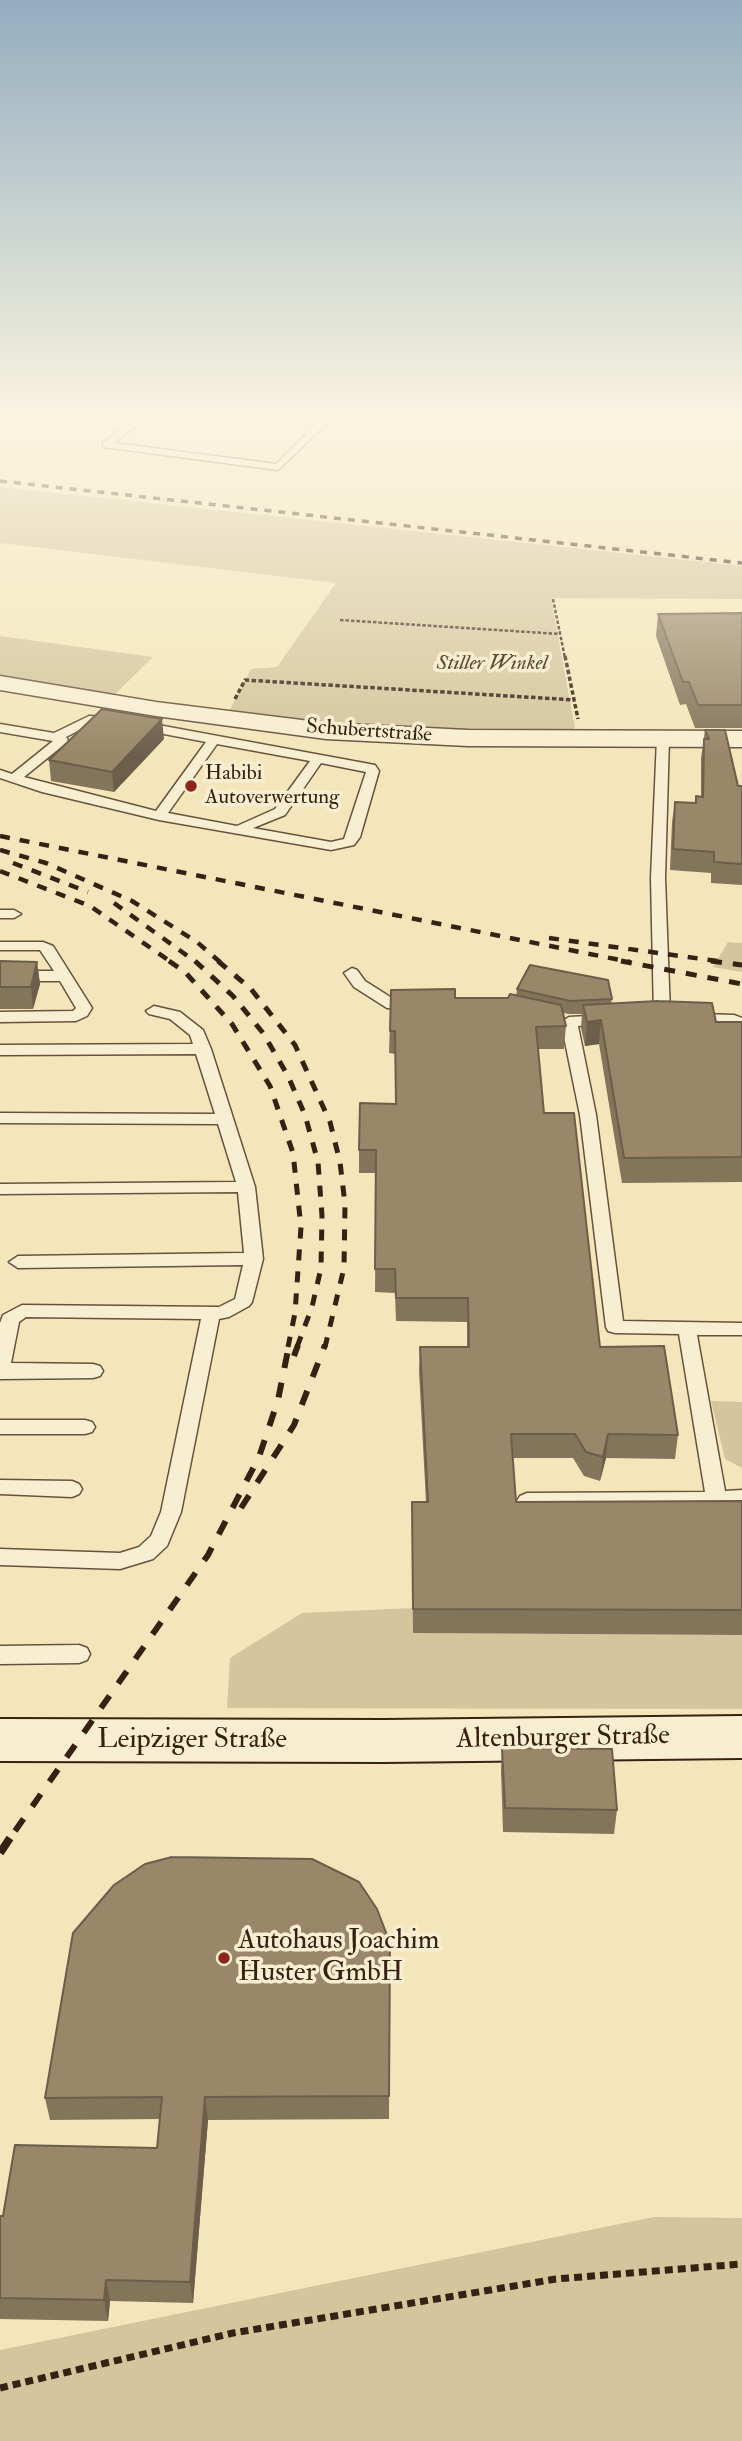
<!DOCTYPE html>
<html>
<head>
<meta charset="utf-8">
<style>
  body { margin:0 }
  canvas { display:block; background:#f4e6ba }
</style>
</head>
<body>
<canvas width="742" height="2441"></canvas>
<script>
const ctx = document.querySelector('canvas').getContext('2d');
ctx.lineJoin = 'round';
function fill(path, color) { ctx.fillStyle = color; ctx.fill(path, 'evenodd'); }
const toPath = rows => new Path2D(rows.map(r => 'M' + r).join(''));
function strokePath(path, color, width, dash) { ctx.strokeStyle = color; ctx.lineWidth = width; ctx.lineCap = dash ? 'butt' : 'round'; ctx.setLineDash(dash || []); ctx.stroke(path); }
function label(font, color, halo, rows, align = 'center') {
  ctx.font = font + ' "IM FELL Double Pica",serif'; ctx.lineWidth = 7; ctx.setLineDash([]); ctx.textBaseline = 'middle'; ctx.strokeStyle = halo; ctx.fillStyle = color; for (const [text, x, y, turn = 0] of rows) {
    ctx.save(); ctx.translate(x, y); ctx.rotate((+turn || 0) * Math.PI / 180); ctx.textAlign = isNaN(turn) ? turn : align; if (halo) ctx.strokeText(text, 0, 0); ctx.fillText(text, 0, 0); ctx.restore();
  }
}
fill(toPath([
  [0,487,742,566,742,599,551,598,575,728,563,735,332,725,227,715,251,669,277,667,336,583,0,543],
  [0,636,153,657,110,699,0,680],
  [728,942,742,943,742,972,713,967],
  [711,1401,742,1402,742,1468,725,1459],
  [413,1608,413,1633,742,1635,742,1709,227,1708,230,1658,302,1613],
  [654,2217,742,2218,742,2441,0,2441,0,2350]
]), '#d4c59d');
const lane = toPath([
  [138,415,149,415,114,443,276,464,326,415,336,415,278,470,103,447,103,443,138,415],
  [188,415,199,415,185,426,179,426,179,422,188,415],
  [89,716,115,717,121,721,115,725,91,724,66,737,68,740,66,743,24,777,156,811,206,742,138,729,136,726,142,722,375,765,379,771,360,837,354,845,331,850,159,820,42,792,0,778,0,770,12,774,53,741,0,732,0,724,54,733,89,716],
  [217,744,310,761,275,809,237,826,168,813,217,744],
  [321,763,366,772,344,839,331,842,253,828,285,815,321,763],
  [663,734,669,738,665,878,670,1013,734,1015,742,1018,742,1028,732,1025,662,1022,654,1017,651,878,657,738,663,734],
  [0,910,14,910,21,914,14,918,0,918,0,910],
  [0,942,43,942,53,946,92,1008,87,1016,76,1021,0,1022,0,1012,73,1011,76,1008,60,981,0,981,0,971,54,971,40,950,0,950,0,942],
  [352,968,357,970,365,981,395,1000,414,1000,422,1005,414,1010,387,1008,354,987,344,973,352,968],
  [154,1006,180,1012,203,1030,211,1049,255,1187,263,1259,252,1302,249,1306,229,1317,219,1319,181,1512,167,1546,153,1559,120,1569,0,1565,0,1549,120,1553,139,1547,151,1536,161,1512,201,1319,26,1317,19,1322,11,1363,93,1364,100,1366,103,1371,100,1376,93,1378,0,1379,0,1323,3,1315,22,1305,219,1307,235,1299,243,1265,18,1268,9,1262,18,1256,244,1253,238,1192,0,1194,0,1184,236,1182,218,1124,0,1123,0,1113,215,1114,196,1054,0,1055,0,1045,193,1044,190,1035,170,1019,149,1014,146,1011,154,1006],
  [606,1015,611,1017,614,1020,611,1023,578,1026,596,1115,623,1321,742,1323,742,1335,697,1335,725,1491,742,1490,742,1506,527,1509,520,1506,517,1501,520,1496,527,1493,705,1492,679,1334,615,1333,608,1331,606,1327,580,1115,561,1022,569,1017,606,1015],
  [0,1420,85,1420,92,1422,95,1427,92,1432,85,1434,0,1434,0,1420],
  [0,1480,72,1481,79,1484,82,1489,79,1494,72,1497,0,1494,0,1480],
  [79,1645,87,1648,90,1654,87,1660,79,1663,0,1664,0,1646,79,1645]
]);
const street = toPath([
  [0,676,156,702,326,723,468,730,742,731,742,747,468,746,326,739,156,716,0,690,0,676]
]);
const secondary = toPath([
  [742,1716,742,1758,384,1762,0,1761,0,1719,384,1720,742,1716]
]);
strokePath(lane, '#67523c', 3);
strokePath(street, '#67523c', 3);
strokePath(secondary, '#382112', 4);
strokePath(toPath([
  [553,599,565,658],
  [340,620,560,634]
]), '#382112', 2.5, [3.5, 2]);
strokePath(toPath([
  [565,656,578,719],
  [235,699,245,680,575,700]
]), '#382112', 3.5, [4.5, 2.5]);
strokePath(toPath([
  [0,2388,233,2333,556,2279,742,2264]
]), '#382112', 7, [8, 5]);
fill(lane, '#f8efd2');
fill(street, '#f8efd2');
fill(secondary, '#f8efd2');
strokePath(toPath([
  [0,481,742,563]
]), '#382112', 3.5, [7, 7]);
strokePath(toPath([
  [0,836,630,962],
  [0,850,46,863,132,901,197,942,220,962],
  [13,863,88,892],
  [0,871,90,906,171,962],
  [114,903,196,962],
  [549,938,724,962]
]), '#382112', 4.5, [10, 10]);
strokePath(toPath([
  [169,961,185,972,232,1024,270,1086,293,1153,301,1227,295,1313,288,1347],
  [195,961,233,996,263,1033,288,1076,305,1115,318,1162,322,1216,321,1268,312,1307,297,1347],
  [218,961,251,989,295,1045,330,1122,340,1162,345,1204,344,1268,325,1347],
  [621,961,742,984],
  [711,961,742,965]
]), '#382112', 5, [11, 11]);
strokePath(toPath([
  [294,1356,298,1345],
  [241,1508,294,1425,325,1345],
  [15,1831,208,1555,259,1457,278,1400,289,1345]
]), '#382112', 6, [15, 15]);
strokePath(toPath([
  [0,1853,16,1829]
]), '#382112', 8, [18, 18]);
fill(toPath([
  [742,613,742,728,695,728,686,704,680,705,656,636,658,614],
  [705,730,738,786,742,786,742,885,711,883,711,873,670,870,672,822,675,802,695,803,696,796,701,797,701,758],
  [164,739,114,792,51,781,49,760],
  [0,961,37,962,40,984,33,1009,0,1009],
  [517,989,612,999,611,1004,716,1022,742,1022,742,1182,622,1183,599,1044,585,1046,581,1028,582,1014,569,1014,563,1013,566,1026,564,1049,538,1049,544,1113,600,1347,678,1435,675,1459,606,1458,600,1481,584,1476,573,1458,512,1458,516,1502,742,1501,742,1635,413,1633,412,1502,426,1502,419,1371,420,1347,467,1347,467,1322,396,1321,395,1293,375,1292,376,1173,359,1173,359,1150,395,1104,395,1054,389,1053,391,990,455,998,508,998,516,996],
  [502,1748,617,1810,614,1834,503,1832,501,1771],
  [390,1943,389,2119,208,2120,193,2303,110,2301,108,2321,0,2319,0,2216,3,2216,157,2148,160,2119,50,2120,45,2098]
]), '#84745a');
fill(toPath([
  [162,719,164,739,114,792,112,772],
  [37,962,40,984,33,1009,31,987],
  [601,1020,599,1044,585,1046,587,1022],
  [608,1434,606,1458,600,1481,603,1457],
  [205,2097,208,2120,193,2303,190,2282],
  [106,2280,110,2301,108,2321,104,2300]
]), '#6c5e4a');
const building = toPath([
  [742,613,742,705,698,705,689,682,683,682,658,614,742,613],
  [102,709,162,719,112,772,49,760,102,709],
  [705,730,725,730,738,786,742,786,742,864,714,862,714,852,673,849,675,802,696,803,696,796,703,797,704,739,709,739,705,730],
  [0,961,37,962,31,987,0,987,0,961],
  [530,965,608,980,612,999,570,1001,517,989,530,965],
  [455,989,455,998,508,998,510,994,561,1005,566,1026,536,1027,544,1113,574,1113,600,1347,664,1346,678,1435,608,1434,603,1457,586,1452,575,1434,511,1434,516,1502,742,1501,742,1610,413,1609,412,1502,428,1502,420,1347,469,1347,468,1298,396,1298,395,1269,375,1269,376,1150,359,1150,360,1103,396,1104,395,1031,390,1031,391,990,455,989],
  [658,1001,712,1003,716,1022,742,1022,742,1157,624,1158,601,1020,587,1022,583,1005,658,1001],
  [502,1748,612,1749,617,1810,505,1808,502,1748],
  [172,1857,312,1859,359,1882,377,1909,390,1943,389,2096,205,2097,190,2282,106,2280,104,2300,0,2298,0,2216,3,2216,15,2145,157,2148,162,2097,45,2098,73,1933,114,1885,145,1864,172,1857]
]);
fill(building, '#9a8769');
strokePath(building, '#6c5e4a', 2);
const sky = ctx.createLinearGradient(0, 0, 0, 757);
sky.addColorStop(0, '#93adbf');
sky.addColorStop(0.55, '#faf4e0');
sky.addColorStop(1, '#faf4e000');
ctx.fillStyle = sky;
ctx.fillRect(0, 0, 742, 757);
for (const [x, y, r, color] of [
  [191,786,7,"#8f2418"],
  [224,1958,7,"#8f2418"]
]) { const dot = new Path2D(); dot.arc(x, y, r, 0, 2 * Math.PI); ctx.fillStyle = color; ctx.fill(dot); strokePath(dot, '#f8efd2', 2.5); }
label('italic 21px', '#5f4a35', '#f8efd2', [
  ["Stiller Winkel",492,664]
]);
label('21px', '#382112', '#f8efd2', [
  ["Schubertstraße",369,732,4]
]);
label('21px', '#382112', '#f8efd2', [
  ["Habibi",205,774],
  ["Autoverwertung",205,798]
], 'left');
label('28px', '#382112', '#f8efd2', [
  ["Altenburger Straße",563,1739,-1],
  ["Leipziger Straße",192,1741]
]);
label('28px', '#382112', '#f8efd2', [
  ["Autohaus Joachim",238,1942],
  ["Huster GmbH",238,1974]
], 'left');
</script>
</body>
</html>
